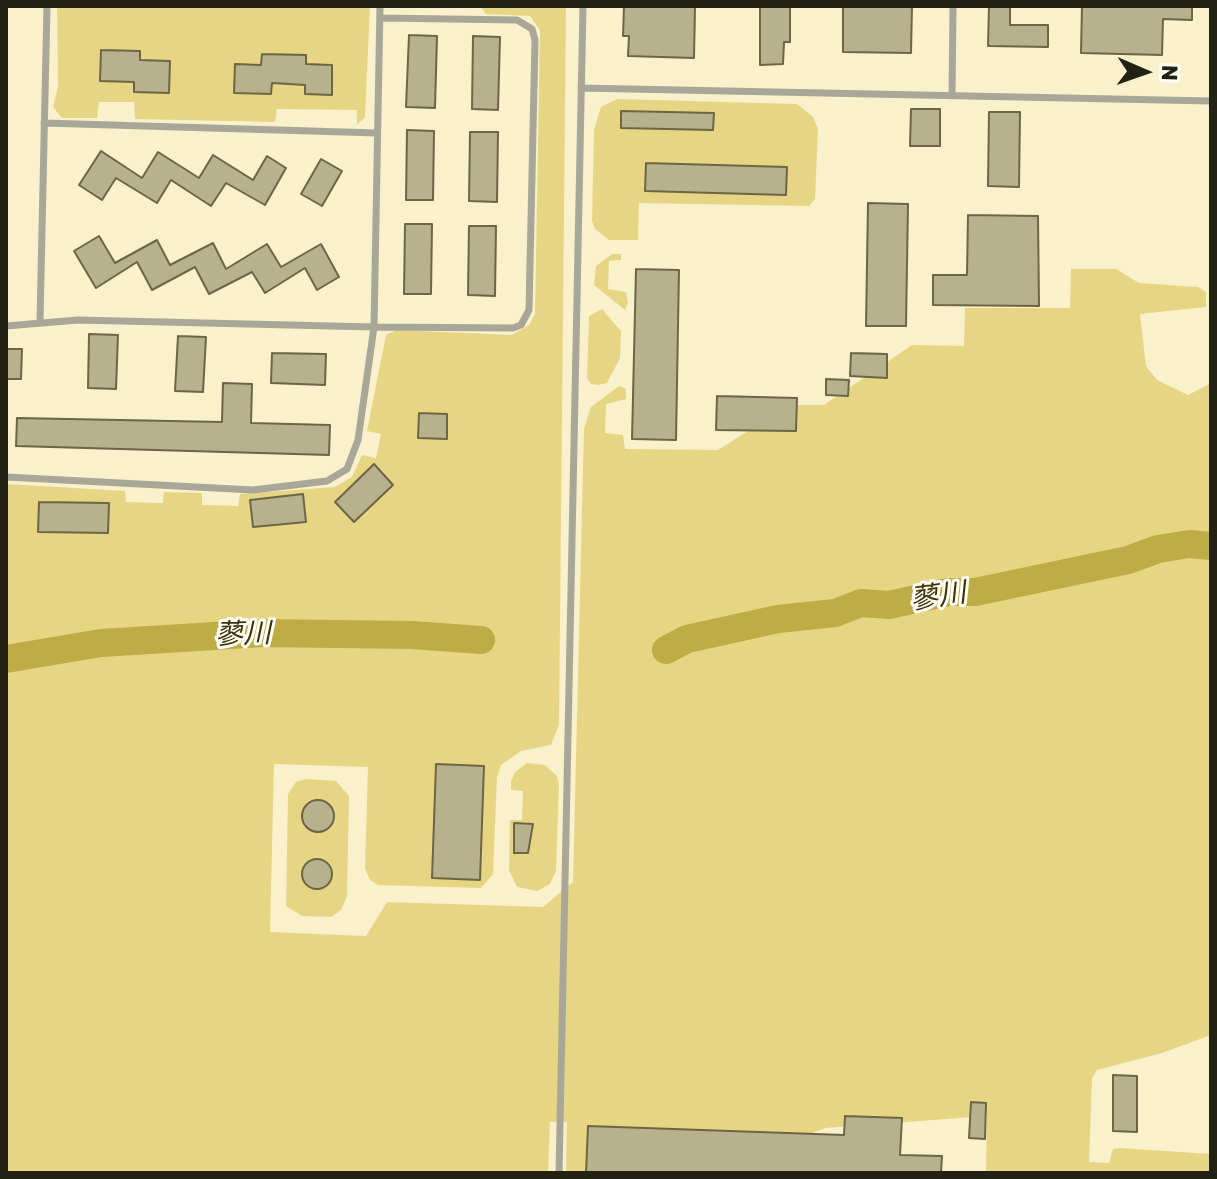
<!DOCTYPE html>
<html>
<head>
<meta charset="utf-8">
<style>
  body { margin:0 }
  #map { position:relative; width:1217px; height:1179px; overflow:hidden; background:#f8f1cc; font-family:Rubik,sans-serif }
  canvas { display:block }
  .frame { position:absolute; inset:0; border:8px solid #232113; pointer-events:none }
  .north { position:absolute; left:1105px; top:32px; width:80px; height:80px; -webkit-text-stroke:6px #fffdf6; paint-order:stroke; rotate:92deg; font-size:22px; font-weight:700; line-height:32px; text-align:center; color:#232113 }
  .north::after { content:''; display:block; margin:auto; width:28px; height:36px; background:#232113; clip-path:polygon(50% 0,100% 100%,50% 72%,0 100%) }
</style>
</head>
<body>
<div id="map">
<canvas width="1217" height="1179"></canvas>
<div class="frame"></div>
<div class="north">N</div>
</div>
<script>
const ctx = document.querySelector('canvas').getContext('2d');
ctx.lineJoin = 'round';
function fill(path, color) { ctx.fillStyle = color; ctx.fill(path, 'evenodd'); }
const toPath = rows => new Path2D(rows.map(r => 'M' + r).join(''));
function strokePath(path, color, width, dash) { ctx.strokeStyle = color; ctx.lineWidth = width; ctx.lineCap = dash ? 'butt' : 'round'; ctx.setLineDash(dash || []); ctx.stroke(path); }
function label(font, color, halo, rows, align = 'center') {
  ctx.font = font + ' Rubik,"Noto Sans JP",sans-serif'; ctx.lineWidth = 6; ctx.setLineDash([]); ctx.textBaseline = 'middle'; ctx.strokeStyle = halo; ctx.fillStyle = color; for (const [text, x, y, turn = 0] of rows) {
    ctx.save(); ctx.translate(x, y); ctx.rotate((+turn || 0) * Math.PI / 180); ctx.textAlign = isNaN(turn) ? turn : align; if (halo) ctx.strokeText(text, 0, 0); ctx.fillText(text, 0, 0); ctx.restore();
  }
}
fill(toPath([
  [57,6,370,6,365,117,357,125,357,110,277,109,275,122,135,119,134,102,99,102,97,118,62,118,53,107,58,87],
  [480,6,566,6,559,725,551,745,521,751,501,765,497,777,493,874,481,888,378,885,370,880,365,869,368,767,274,764,270,932,366,936,387,902,543,907,573,882,584,429,591,407,619,386,626,389,626,399,606,404,605,433,623,435,625,449,718,450,789,405,824,405,912,345,964,346,965,308,1070,308,1071,269,1116,269,1139,283,1198,287,1206,292,1206,307,1140,314,1146,366,1157,380,1188,395,1211,383,1211,1035,1162,1053,1097,1070,1092,1078,1089,1162,1109,1163,1113,1149,1120,1148,1211,1154,1211,1173,986,1173,987,1116,825,1128,713,1173,566,1173,567,1122,550,1122,548,1173,6,1173,6,484,125,491,126,502,163,503,164,492,202,493,202,505,238,506,240,494,335,487,352,477,362,455,376,458,381,434,367,431,386,335,397,330,512,335,529,325,535,314,540,30,530,16,486,14],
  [617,99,797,104,813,117,818,129,815,199,809,206,639,203,638,240,609,240,595,229,592,221,594,130,601,107],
  [612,254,621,254,621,260,609,261,608,289,626,292,628,303,625,310,594,285,596,266],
  [602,309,621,331,620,358,607,383,598,385,591,384,587,378,589,316],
  [527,763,545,765,557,776,559,785,556,871,550,884,537,891,517,887,509,870,510,820,522,820,523,791,511,790,511,781,515,772],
  [305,779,336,781,349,796,347,896,341,910,331,917,302,916,286,906,288,794,296,782]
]), '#e6d683');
strokePath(toPath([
  [666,650,687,639,778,619,835,613,861,603,889,605,948,592,975,592,1128,560,1158,549,1189,544,1211,546],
  [6,659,101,643,263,633,412,635,481,640]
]), '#beac47', 28);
const building = toPath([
  [624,6,695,6,694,58,628,56,629,36,623,36,624,6],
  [760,6,790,6,790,42,784,42,783,64,760,65,760,6],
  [843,6,912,6,911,53,843,52,843,6],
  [989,6,1010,6,1010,25,1048,25,1048,47,988,46,989,6],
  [1082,6,1192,6,1192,20,1163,19,1162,55,1081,53,1082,6],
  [409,35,437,36,435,108,406,107,409,35],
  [473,36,500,37,498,110,472,109,473,36],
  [101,50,140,51,140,60,170,61,169,93,134,92,134,82,100,81,101,50],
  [262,54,306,55,306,64,332,65,332,95,305,94,305,85,272,83,271,94,234,93,235,64,261,65,262,54],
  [911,109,940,109,940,146,910,146,911,109],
  [621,111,714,113,713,130,621,128,621,111],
  [989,112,1020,112,1019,187,988,186,989,112],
  [407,130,434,131,433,200,406,200,407,130],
  [470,132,498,132,497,202,469,201,470,132],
  [101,151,142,178,158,152,199,178,213,155,253,180,267,156,286,168,265,205,226,183,211,206,171,180,157,203,116,178,102,200,79,185,101,151],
  [321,159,342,171,322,206,301,194,321,159],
  [646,163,787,167,786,195,645,191,646,163],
  [868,203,908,204,906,326,866,326,868,203],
  [968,215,1038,216,1039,306,933,305,933,275,967,275,968,215],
  [405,224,432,224,431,294,404,294,405,224],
  [469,226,496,226,495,296,468,295,469,226],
  [99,236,115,263,157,240,170,265,213,243,226,269,267,244,281,267,321,244,339,277,317,290,305,268,265,293,252,272,209,294,195,267,152,290,137,262,96,288,74,251,99,236],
  [636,269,679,270,676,440,632,439,636,269],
  [89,334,118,335,116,389,88,388,89,334],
  [178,336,206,337,203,392,175,391,178,336],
  [6,349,22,349,21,379,6,379,6,349],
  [272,353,326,354,325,385,271,383,272,353],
  [851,353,887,354,887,378,850,376,851,353],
  [826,379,849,380,848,396,826,395,826,379],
  [223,383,252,384,251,423,330,425,329,455,16,446,17,418,222,422,223,383],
  [717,396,797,398,796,431,716,430,717,396],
  [419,413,447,414,447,439,418,438,419,413],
  [374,464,393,485,354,522,335,502,374,464],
  [303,494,306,522,253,527,250,500,303,494],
  [39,502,109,503,108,533,38,532,39,502],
  [436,764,484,766,480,880,432,878,436,764],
  '302 816a16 16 0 1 1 32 0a16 16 0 1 1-32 0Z',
  [514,823,533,824,528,853,514,853,514,823],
  '302 874a15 15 0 1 1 30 0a15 15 0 1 1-30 0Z',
  [1113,1075,1137,1076,1137,1132,1113,1131,1113,1075],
  [971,1102,986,1103,985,1139,969,1138,971,1102],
  [845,1116,902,1118,900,1155,942,1156,941,1173,586,1173,588,1126,844,1135,845,1116]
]);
fill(building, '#b8b18e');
strokePath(building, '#6d6645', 2);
strokePath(toPath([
  [581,88,1211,101],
  [952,96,953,6],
  [44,123,377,133],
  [40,320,47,6],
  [6,326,78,320,374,327,513,328,521,325,529,310,535,40,532,29,517,20,380,18],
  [6,477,253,490,327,481,347,469,358,440,374,327,380,6],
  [559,1173,583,6]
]), '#a9a797', 7);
label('italic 28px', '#3b3306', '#fffdf6', [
  ["蓼川",938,597,-8],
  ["蓼川",243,635,-2]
]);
</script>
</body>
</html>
